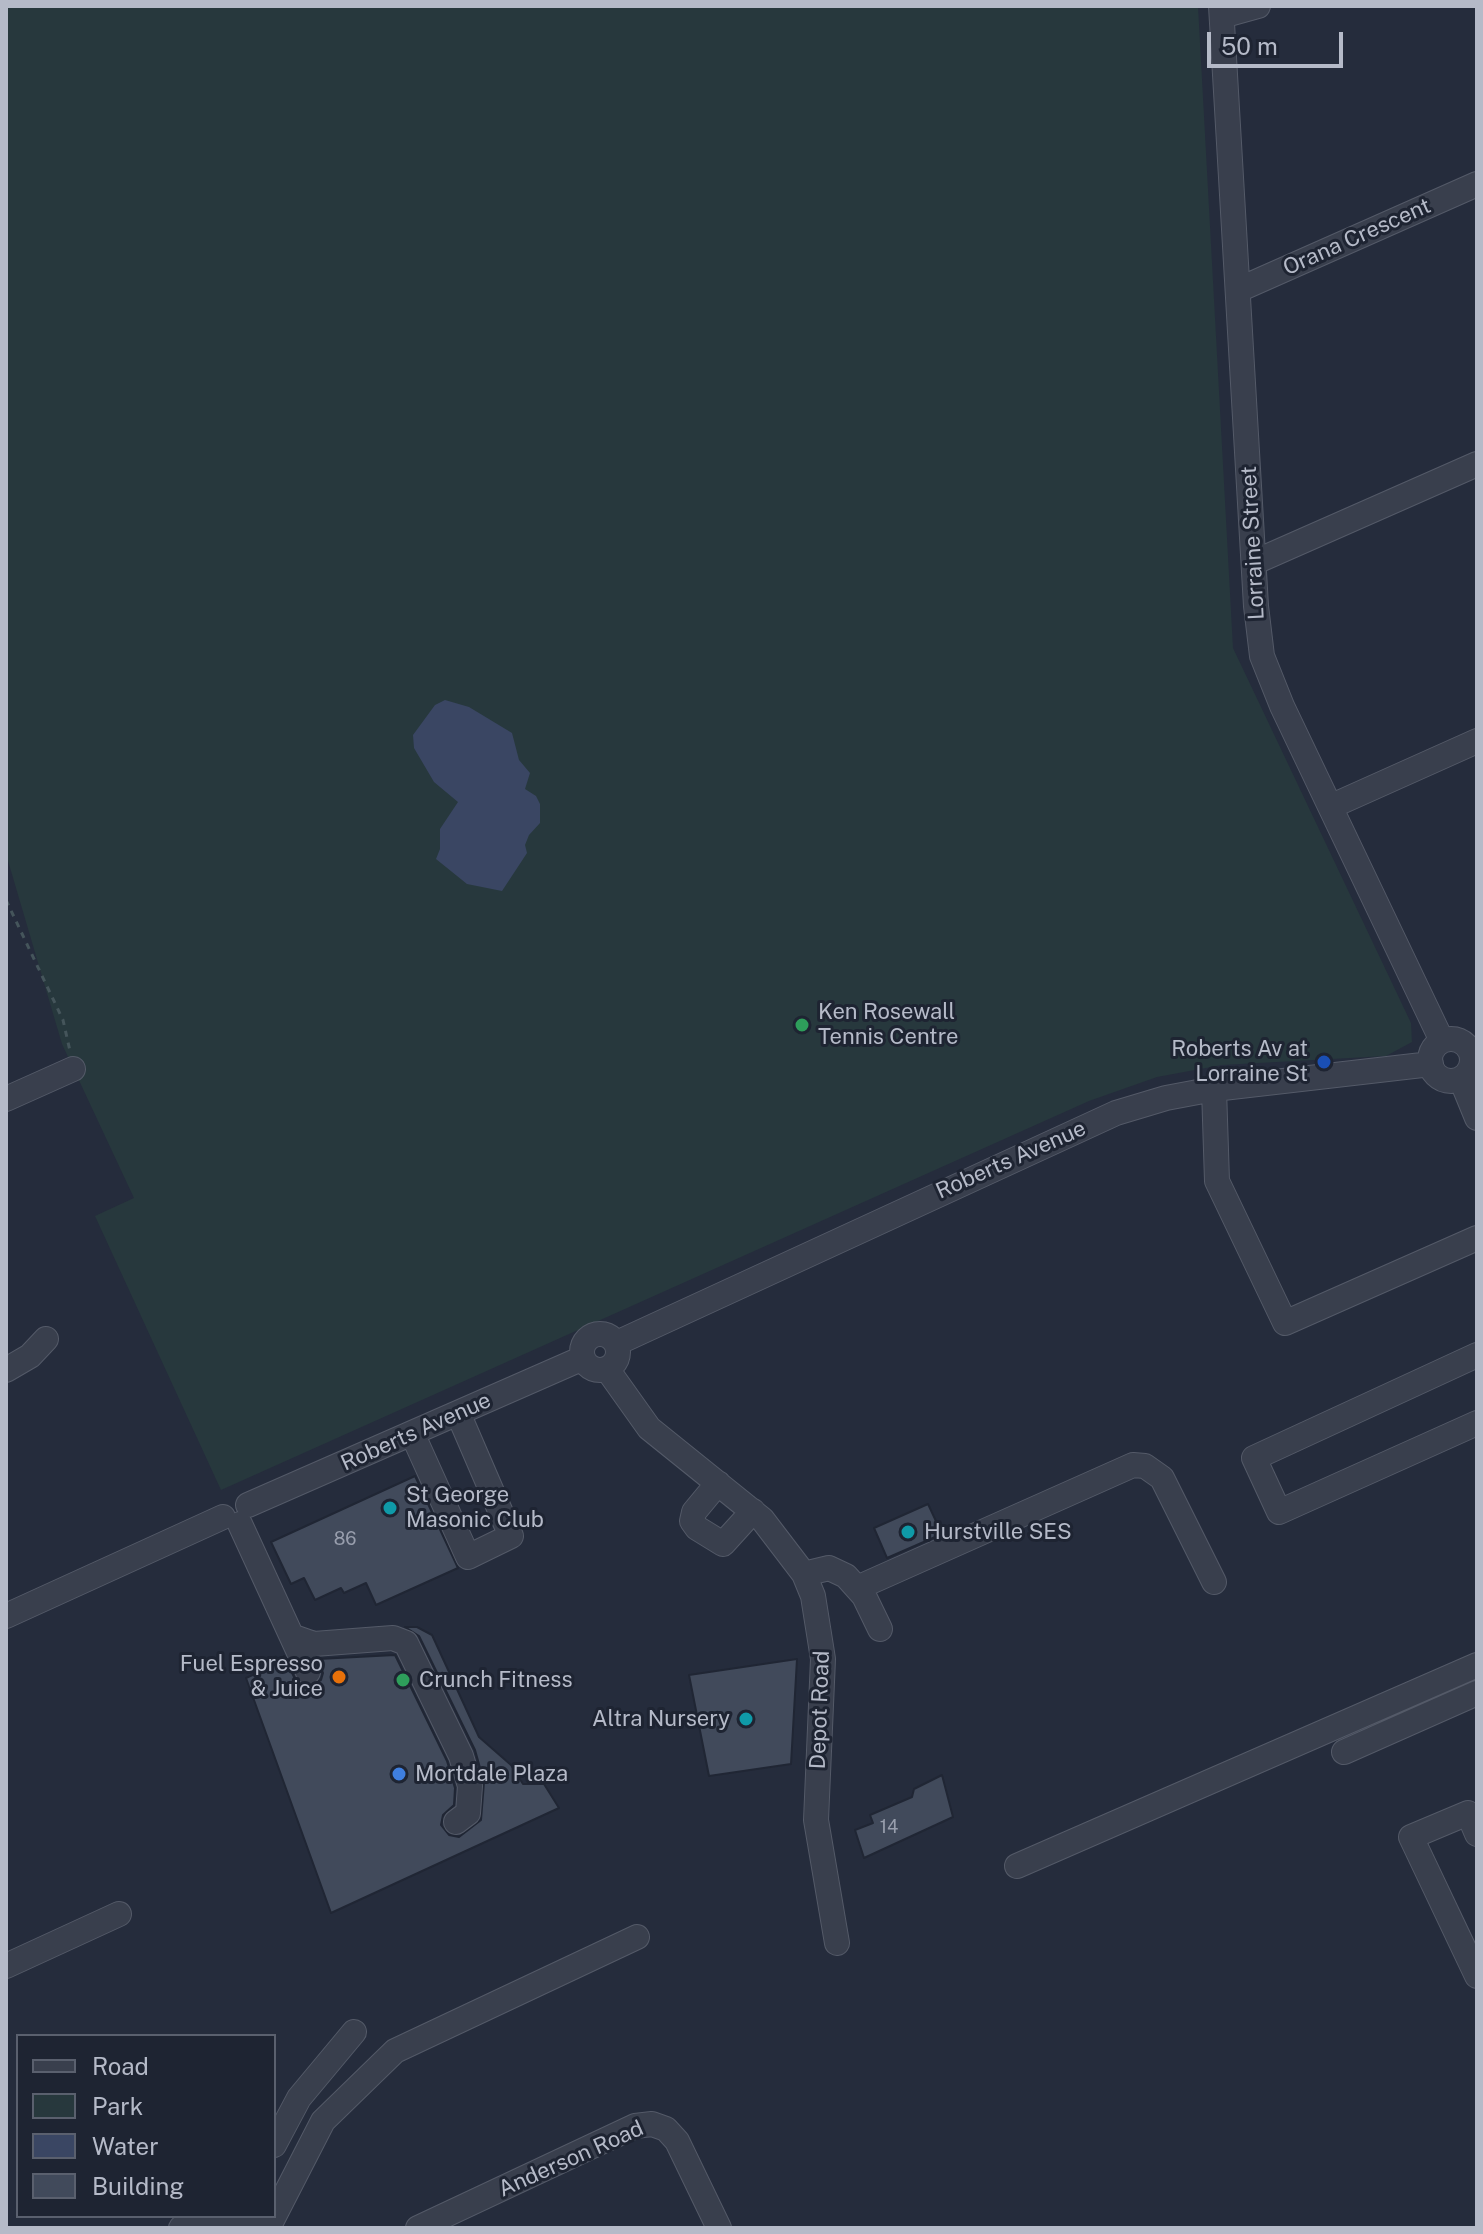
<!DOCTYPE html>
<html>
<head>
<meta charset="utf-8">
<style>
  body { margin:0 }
  #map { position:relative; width:1483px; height:2234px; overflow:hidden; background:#252c3c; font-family:"Public Sans",sans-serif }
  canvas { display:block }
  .frame { position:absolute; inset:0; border:8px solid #b5bac8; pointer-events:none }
  .legend { position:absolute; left:16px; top:2034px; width:260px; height:184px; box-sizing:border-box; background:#1e2432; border:2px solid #5a606e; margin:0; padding:10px 14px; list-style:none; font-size:24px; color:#b5bac8 }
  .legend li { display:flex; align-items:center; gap:16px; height:40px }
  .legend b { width:40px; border:2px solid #5a606e }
  .scale { position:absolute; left:1207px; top:32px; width:136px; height:36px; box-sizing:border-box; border:4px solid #b5bac8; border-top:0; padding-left:10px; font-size:24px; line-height:28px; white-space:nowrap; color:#b5bac8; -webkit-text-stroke:6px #1e2432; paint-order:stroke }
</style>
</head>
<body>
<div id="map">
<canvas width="1483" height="2234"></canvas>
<div class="frame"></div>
<ul class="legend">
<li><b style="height:10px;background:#393f4d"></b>Road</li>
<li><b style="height:22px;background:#27383d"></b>Park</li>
<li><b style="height:22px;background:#3a4663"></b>Water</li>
<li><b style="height:22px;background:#414a5b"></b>Building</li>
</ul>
<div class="scale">50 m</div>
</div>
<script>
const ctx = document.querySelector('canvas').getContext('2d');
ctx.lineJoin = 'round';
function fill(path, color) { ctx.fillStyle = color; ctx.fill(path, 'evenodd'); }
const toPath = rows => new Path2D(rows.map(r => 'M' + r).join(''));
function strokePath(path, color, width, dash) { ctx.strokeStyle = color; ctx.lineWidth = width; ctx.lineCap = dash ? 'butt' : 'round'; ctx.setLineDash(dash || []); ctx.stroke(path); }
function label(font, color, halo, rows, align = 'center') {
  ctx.font = font + ' "Public Sans",sans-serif'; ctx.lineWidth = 6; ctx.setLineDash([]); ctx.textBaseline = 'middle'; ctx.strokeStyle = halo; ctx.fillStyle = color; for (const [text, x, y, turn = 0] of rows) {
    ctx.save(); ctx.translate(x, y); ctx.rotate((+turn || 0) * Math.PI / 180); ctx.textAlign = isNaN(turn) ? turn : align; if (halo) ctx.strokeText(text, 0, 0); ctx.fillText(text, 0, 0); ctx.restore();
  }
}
fill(toPath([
  [6,6,1198,6,1233,648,1411,1023,1412,1042,1386,1056,1222,1065,1157,1077,1089,1101,221,1490,95,1216,134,1198,62,1044,6,854]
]), '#27383d');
fill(toPath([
  [445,700,469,707,512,733,519,760,530,773,525,789,536,796,540,804,540,823,529,835,525,845,527,853,502,891,467,884,436,859,440,849,440,829,458,802,434,782,414,748,413,735,435,705]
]), '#3a4663');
const building = toPath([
  [415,1476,458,1568,376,1605,366,1583,344,1593,341,1588,315,1600,304,1578,291,1584,271,1542,415,1476],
  [928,1504,942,1534,887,1558,874,1528,928,1504],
  [405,1627,417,1627,432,1635,479,1737,511,1765,523,1784,544,1784,559,1808,331,1913,246,1678,281,1662,284,1656,295,1679,307,1687,321,1680,323,1673,318,1659,395,1655,447,1761,455,1788,454,1805,443,1815,441,1825,449,1835,459,1837,481,1820,484,1782,475,1750,419,1636,405,1627],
  [797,1659,791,1764,709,1776,689,1675,797,1659],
  [942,1775,953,1817,864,1858,855,1830,873,1823,870,1815,912,1797,914,1789,942,1775]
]);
fill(building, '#414a5b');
strokePath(building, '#202634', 2);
const minor = toPath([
  [1221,6,1256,606,1262,656,1282,706,1442,1041],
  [1222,16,1258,6],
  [1238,290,1477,184],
  [1255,562,1477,464],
  [1332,806,1477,741],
  '1430 1060a21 21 0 1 1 42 0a21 21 0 1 1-42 0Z',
  [1461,1079,1477,1118],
  [1214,1089,1217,1181,1285,1323,1477,1238],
  [6,1099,73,1069],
  '582 1352a18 18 0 1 1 36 0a18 18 0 1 1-36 0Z',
  [617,1343,1116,1113,1166,1098,1214,1089,1431,1064],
  [1477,1355,1254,1458,1279,1512,1477,1423],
  [607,1369,649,1428,762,1519,804,1574,813,1596,823,1659,816,1820,837,1943],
  [6,1370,30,1356,46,1339],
  [412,1433,468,1557,511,1536,458,1413],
  [718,1483,694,1512,692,1521,697,1528,723,1544,753,1511],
  [248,1505,583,1358],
  [240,1524,308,1672],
  [804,1574,829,1568,846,1576,864,1596,880,1629],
  [857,1588,1133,1465,1145,1466,1162,1478,1214,1582],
  [6,1616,223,1517],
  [294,1637,314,1644,393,1638,406,1643,461,1756,470,1786,468,1813,456,1822],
  [1344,1752,1477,1693],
  [1477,1834,1468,1813,1411,1837,1477,1976],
  [1017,1866,1477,1665],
  [6,1966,119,1914],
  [274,2145,299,2098,354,2032],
  [181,2228,215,2224,259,2228],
  [268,2228,323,2121,395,2051,637,1937],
  [418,2228,635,2126,652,2124,666,2129,677,2141,719,2228]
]);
strokePath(minor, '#545a68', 26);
strokePath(toPath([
  [6,900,63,1020,70,1051]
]), '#45555b', 3, [6, 6]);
strokePath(minor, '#393f4d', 24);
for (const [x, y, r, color] of [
  [802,1025,8,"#2e9e5b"],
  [1324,1062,8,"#1a4fb4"],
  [390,1508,8,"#0f9aa8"],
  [908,1532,8,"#0f9aa8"],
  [339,1677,8,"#e8710a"],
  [403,1680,8,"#2e9e5b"],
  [746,1719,8,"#0f9aa8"],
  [399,1774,8,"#3f7fe0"]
]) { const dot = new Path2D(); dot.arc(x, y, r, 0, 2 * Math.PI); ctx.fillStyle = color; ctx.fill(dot); strokePath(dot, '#1e2432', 3); }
label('18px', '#989ead', null, [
  ["86",345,1539],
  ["14",889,1827]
]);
label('22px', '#b5bac8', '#1e2432', [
  ["Orana Crescent",1357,237,-24],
  ["Lorraine Street",1253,543,-93],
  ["Roberts Avenue",1011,1160,-24],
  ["Roberts Avenue",416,1432,-24],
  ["Depot Road",820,1710,-88],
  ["Anderson Road",571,2159,-24]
]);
label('22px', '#b5bac8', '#1e2432', [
  ["Ken Rosewall",818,1012],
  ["Tennis Centre",818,1037],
  ["Roberts Av at",1308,1049,"right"],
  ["Lorraine St",1308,1074,"right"],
  ["St George",406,1495],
  ["Masonic Club",406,1520],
  ["Hurstville SES",924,1532],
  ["Fuel Espresso",323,1664,"right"],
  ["& Juice",323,1689,"right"],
  ["Crunch Fitness",419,1680],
  ["Altra Nursery",730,1719,"right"],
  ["Mortdale Plaza",415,1774]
], 'left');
</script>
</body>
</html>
